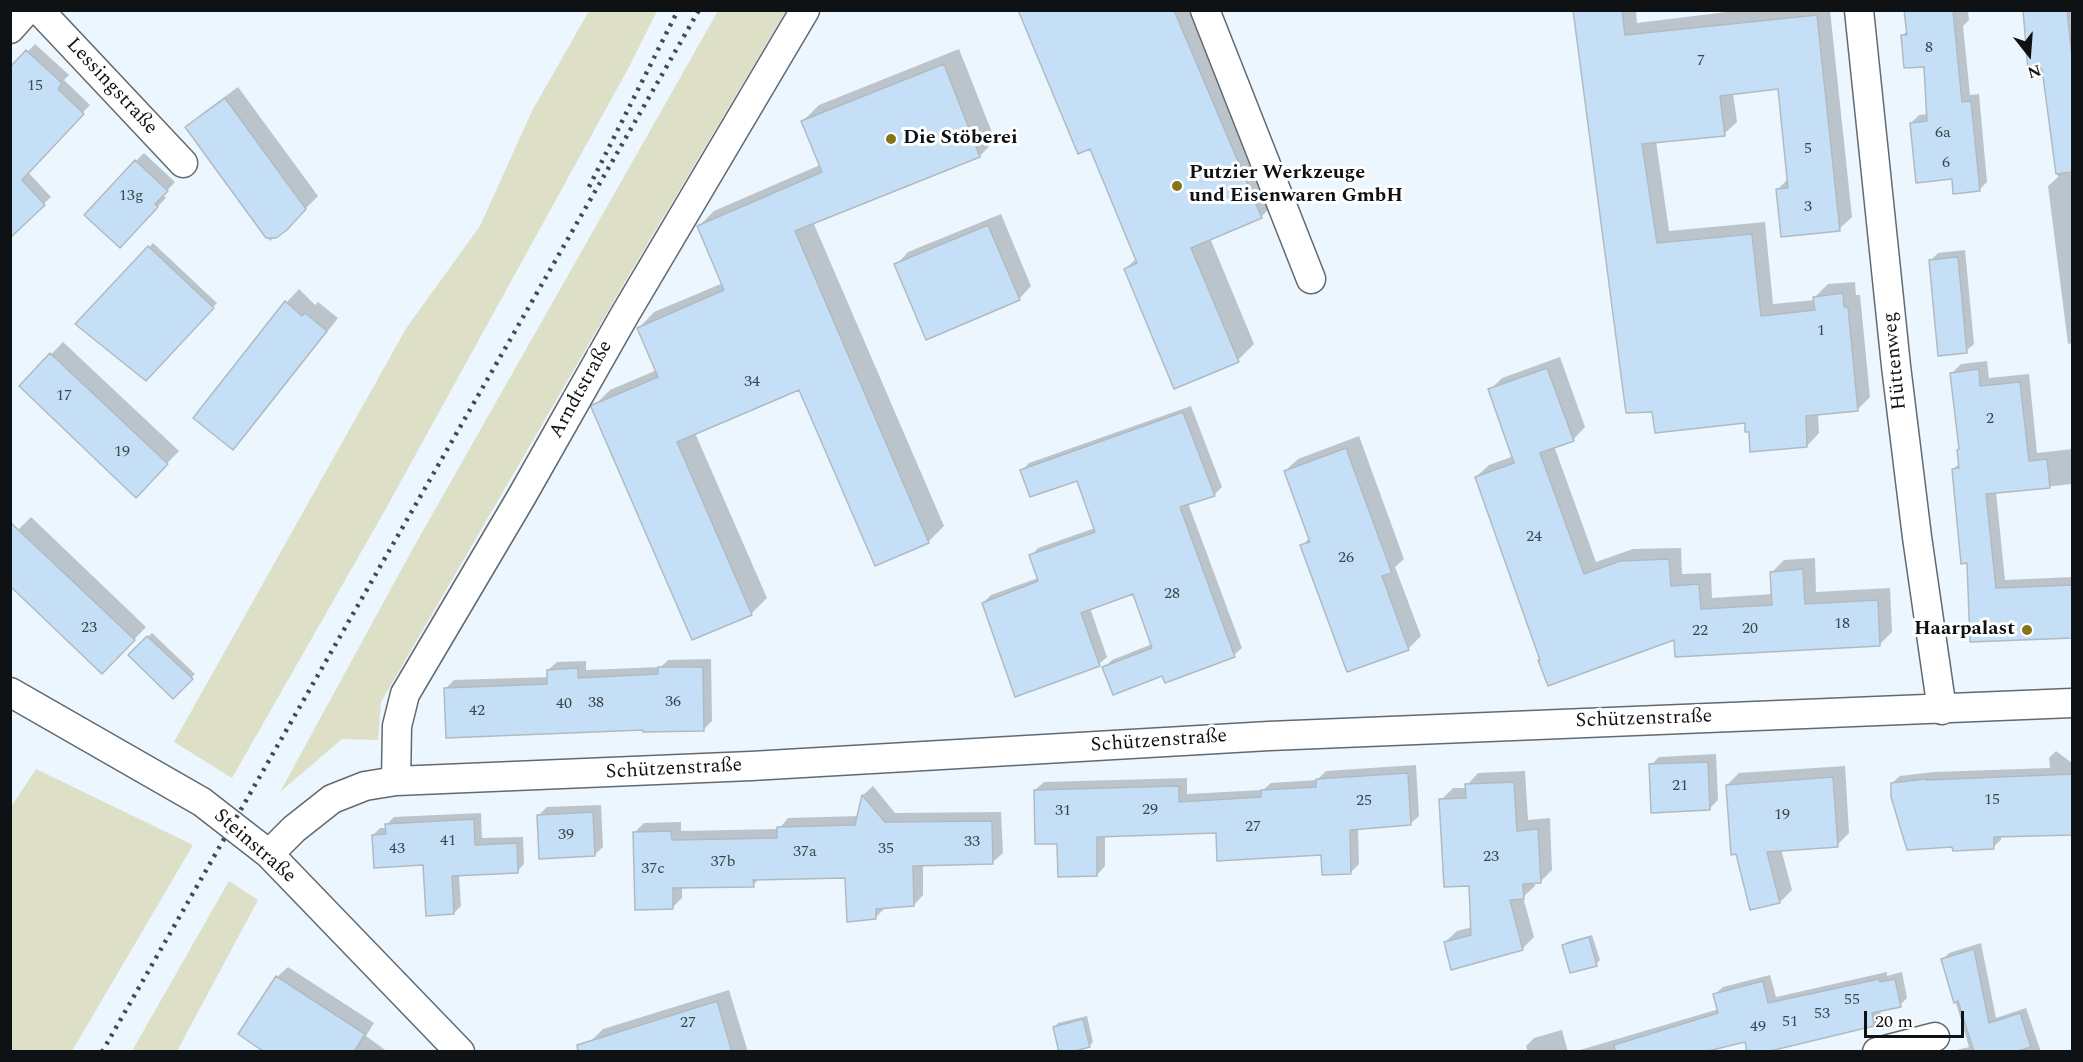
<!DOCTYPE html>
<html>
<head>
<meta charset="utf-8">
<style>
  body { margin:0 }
  #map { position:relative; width:2083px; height:1062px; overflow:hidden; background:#ebf6fe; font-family:Spectral,serif }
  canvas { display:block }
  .frame { position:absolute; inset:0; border:12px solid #0f1215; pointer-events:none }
  .north { position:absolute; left:1999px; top:24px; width:60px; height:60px; -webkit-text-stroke:4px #fff; paint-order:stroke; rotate:163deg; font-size:16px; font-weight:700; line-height:24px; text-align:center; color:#0f1215 }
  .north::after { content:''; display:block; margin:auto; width:21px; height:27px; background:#0f1215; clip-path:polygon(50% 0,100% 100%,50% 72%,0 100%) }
  .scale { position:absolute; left:1864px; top:1011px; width:100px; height:27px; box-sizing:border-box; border:3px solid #0f1215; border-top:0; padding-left:8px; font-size:18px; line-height:21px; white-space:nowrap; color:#0f1215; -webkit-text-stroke:4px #fff; paint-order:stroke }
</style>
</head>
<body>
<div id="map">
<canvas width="2083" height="1062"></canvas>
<div class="frame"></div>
<div class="north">N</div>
<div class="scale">20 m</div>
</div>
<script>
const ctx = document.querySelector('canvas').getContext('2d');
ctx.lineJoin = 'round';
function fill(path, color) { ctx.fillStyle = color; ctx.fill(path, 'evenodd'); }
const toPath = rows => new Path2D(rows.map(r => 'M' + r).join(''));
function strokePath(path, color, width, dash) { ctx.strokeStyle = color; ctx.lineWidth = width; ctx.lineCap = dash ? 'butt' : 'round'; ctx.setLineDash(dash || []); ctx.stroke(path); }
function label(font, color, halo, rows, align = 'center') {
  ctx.font = font + ' Spectral,serif'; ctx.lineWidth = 6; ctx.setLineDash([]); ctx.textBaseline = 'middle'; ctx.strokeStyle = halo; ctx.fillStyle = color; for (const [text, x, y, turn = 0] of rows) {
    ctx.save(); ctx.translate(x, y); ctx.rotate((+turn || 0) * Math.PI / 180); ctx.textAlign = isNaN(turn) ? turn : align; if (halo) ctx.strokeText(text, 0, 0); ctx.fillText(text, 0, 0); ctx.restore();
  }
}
fill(toPath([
  [589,11,657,11,629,67,384,512,232,778,174,742,407,327,480,226,532,111],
  [718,11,786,11,630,273,381,702,378,740,342,739,280,792,411,552],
  [36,769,193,845,72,1051,11,1051,11,807],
  [229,881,258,900,177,1051,132,1051]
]), '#dddfc6');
fill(toPath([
  [1020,10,1197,10,1277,201,1261,217,1210,238,1254,344,1238,360,1175,387,1125,269,1137,258,1090,147],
  [1575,10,1636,10,1637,23,1743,10,1830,10,1852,217,1839,229,1777,190,1789,178,1779,88,1733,93,1737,122,1724,134,1656,141,1669,231,1765,222,1773,304,1815,300,1815,297,1828,284,1855,282,1856,295,1860,295,1870,397,1858,409,1818,414,1819,433,1807,446,1751,430,1746,421,1656,431],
  [1906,10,1968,10,1969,20,1963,26,1970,95,1979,94,1987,182,1979,190,1953,177,1911,123,1919,115,1928,114,1925,65,1902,36,1908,30],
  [2024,10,2072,10,2072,343,2068,344,2048,186,2058,177,2043,67],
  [35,44,69,75,64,80,90,105,28,172,51,197,10,236,10,70],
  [959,49,995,140,980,156,813,222,944,526,928,542,800,388,695,433,767,598,751,614,594,406,610,390,657,370,639,328,654,312,723,283,699,226,714,211,820,165,803,121,819,105],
  [238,87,318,196,286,228,270,241,187,128,200,115],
  [144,153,175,182,163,195,166,198,120,246,136,161],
  [1001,214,1031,286,1019,299,896,265,908,252],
  [153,243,217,303,146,379,77,324],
  [1965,250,1974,344,1966,351,1931,260,1938,253],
  [299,289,315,305,318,302,338,318,245,436,233,448,195,418,287,302],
  [63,342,179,451,148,483,21,386],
  [1560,357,1585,427,1573,440,1554,446,1596,562,1633,549,1681,548,1682,574,1711,573,1712,598,1773,594,1772,572,1784,560,1815,558,1816,592,1890,588,1892,632,1880,644,1675,638,1542,659,1476,477,1489,465,1514,456,1490,390,1502,378],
  [1987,361,1989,378,2029,374,2037,453,2072,449,2072,484,1996,492,2005,580,2072,577,2072,636,1971,640,1968,562,1953,469,1960,463,1960,448,1952,373,1961,364],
  [1191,406,1222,487,1214,495,1188,503,1242,648,1234,655,1163,674,1104,668,1112,660,1152,644,1134,593,1090,608,1107,657,1099,664,983,603,991,595,1038,578,1031,556,1038,548,1095,528,1078,479,1022,471,1029,463],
  [1359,436,1404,559,1395,567,1421,636,1408,649,1302,545,1310,538,1285,471,1298,459],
  [31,517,146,627,115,660,10,538],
  [152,633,195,674,173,697,130,655],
  [711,659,712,721,704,729,445,689,454,680,549,677,548,670,557,662,586,661,586,670,661,667,668,660],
  [2056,751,2072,763,2072,834,2001,836,2001,840,1993,847,1892,783,1900,776,1934,772,2050,768,2049,758],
  [1716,754,1718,800,1710,808,1651,765,1659,757],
  [1416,765,1419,816,1410,824,1358,828,1359,864,1351,872,1322,854,1218,832,1105,835,1105,866,1097,875,1058,842,1035,790,1044,782,1187,778,1187,794,1263,790,1271,783,1317,780,1326,771],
  [1845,766,1849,833,1837,845,1781,849,1792,890,1780,902,1727,785,1739,773],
  [1525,771,1528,820,1550,818,1552,870,1541,881,1535,881,1535,886,1523,897,1534,937,1522,949,1445,942,1457,931,1472,927,1470,884,1441,800,1453,788,1467,788,1467,785,1478,773],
  [873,786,895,813,1001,812,1003,853,993,862,923,864,923,895,914,905,885,908,875,918,846,876,760,878,753,885,682,886,682,898,673,907,634,833,644,823,681,822,681,831,779,829,788,818,859,816,863,795],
  [601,805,603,847,594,855,539,815,547,807],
  [481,813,482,838,523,837,524,864,517,872,459,875,461,906,454,913,424,863,373,835,380,828,387,828,387,824,394,817],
  [1592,935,1600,960,1596,964,1563,946,1567,942],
  [1981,943,1996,1018,2026,1008,2041,1052,1948,1052,1969,1047,1943,959,1949,953],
  [288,967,374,1023,366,1036,388,1052,267,1052,277,977],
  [1887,972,1887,976,1902,972,1907,998,1900,1005,1880,1010,1881,1017,1874,1025,1746,1040,1703,1052,1573,1052,1719,1009,1715,994,1723,987,1770,975,1776,997],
  [729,990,748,1052,594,1052,591,1041,603,1029],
  [1087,1016,1093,1042,1089,1046,1054,1027,1058,1023],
  [1562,1030,1568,1052,1528,1052,1526,1046,1534,1038]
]), '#0003');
const building = toPath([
  [1018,10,1174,10,1262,218,1191,248,1239,362,1174,389,1124,269,1137,263,1090,149,1078,154,1018,10],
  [1573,10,1622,10,1625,35,1817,15,1840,231,1781,237,1776,189,1788,188,1778,89,1720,96,1725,136,1642,144,1657,243,1752,234,1761,316,1815,310,1813,297,1843,293,1844,307,1848,307,1858,411,1806,416,1807,447,1750,452,1749,432,1745,432,1745,423,1655,433,1652,412,1626,413,1573,10],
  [1904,10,1953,10,1962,102,1971,101,1980,191,1953,194,1952,179,1916,183,1910,123,1927,121,1924,67,1904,68,1901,35,1907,35,1904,10],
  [2023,10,2067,10,2073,67,2073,172,2056,174,2042,69,2028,70,2023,10],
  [26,50,62,83,58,89,84,114,22,180,45,205,10,238,10,67,26,50],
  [944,64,980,157,795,231,929,543,875,566,799,390,677,442,752,615,692,640,591,407,592,405,658,377,637,328,724,290,697,226,822,172,801,121,944,64],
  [225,98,306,209,287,230,276,238,266,238,185,127,225,98],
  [135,160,168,191,155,204,158,207,120,248,84,215,135,160],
  [988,225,1020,300,926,340,894,264,988,225],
  [148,246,214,308,146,381,75,324,148,246],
  [1958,257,1967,353,1938,356,1929,260,1958,257],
  [285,301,302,316,305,313,327,331,233,450,193,418,285,301],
  [50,353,168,464,136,498,19,386,50,353],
  [1547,368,1574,441,1540,453,1584,574,1620,561,1669,559,1671,586,1699,584,1701,609,1772,605,1770,572,1803,569,1805,604,1878,600,1880,646,1675,657,1674,640,1548,686,1538,660,1540,660,1475,477,1514,463,1488,389,1547,368],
  [1979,369,1980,386,2020,382,2029,461,2047,459,2050,488,1986,494,1996,588,2073,585,2073,638,1970,642,1967,563,1961,564,1952,469,1959,468,1957,450,1959,449,1950,373,1979,369],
  [1183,412,1215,496,1180,507,1235,657,1165,683,1162,676,1113,695,1102,667,1152,648,1133,594,1081,613,1100,666,1015,697,982,603,1038,581,1029,555,1095,532,1077,481,1030,497,1020,470,1183,412],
  [1346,448,1392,573,1382,576,1409,650,1347,672,1300,545,1310,542,1284,471,1346,448],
  [10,522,135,640,102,674,10,586,10,522],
  [147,636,193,679,173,699,128,655,147,636],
  [658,667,703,667,704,731,643,732,643,730,446,738,444,688,547,684,547,670,578,668,578,678,658,674,658,667],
  [1708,762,1710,810,1651,813,1649,764,1708,762],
  [1408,773,1411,825,1350,830,1351,874,1322,875,1321,855,1217,861,1216,833,1097,837,1097,876,1058,877,1057,844,1035,844,1034,790,1179,786,1179,802,1261,797,1261,790,1316,787,1316,779,1408,773],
  [2073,774,2073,835,1994,837,1994,849,1953,851,1952,847,1907,850,1891,797,1891,783,1926,779,1926,780,2073,774],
  [1833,777,1838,847,1767,852,1780,903,1750,910,1736,854,1731,855,1726,785,1833,777],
  [1514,782,1517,831,1538,829,1541,883,1523,884,1524,899,1510,900,1523,950,1451,970,1444,942,1471,935,1469,886,1444,887,1439,799,1466,798,1465,784,1514,782],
  [862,795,885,822,992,821,993,864,913,866,914,906,876,909,876,919,847,922,845,878,753,880,754,887,673,888,673,909,635,910,633,832,671,831,672,840,777,838,777,827,855,825,862,795],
  [593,812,595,856,539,859,537,815,593,812],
  [474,819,475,845,517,843,518,873,452,876,454,914,426,916,423,865,374,868,372,835,386,834,385,824,474,819],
  [1589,937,1597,966,1570,973,1562,945,1589,937],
  [1974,949,1989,1023,2020,1013,2031,1047,2015,1052,1974,1052,1958,1001,1954,1003,1941,959,1974,949],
  [276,976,365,1034,354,1052,264,1052,238,1034,276,976],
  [1879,979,1880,982,1895,979,1901,1007,1872,1013,1874,1026,1766,1052,1747,1052,1745,1042,1704,1052,1615,1052,1614,1045,1718,1013,1713,994,1763,981,1768,1003,1879,979],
  [717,1001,732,1052,578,1052,577,1045,717,1001],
  [1083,1019,1090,1047,1071,1052,1059,1052,1053,1027,1083,1019]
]);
fill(building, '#c5e0f6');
strokePath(building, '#b0bac2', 1.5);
const street = toPath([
  [39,10,183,163],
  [1205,10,1311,279],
  [1859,10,1896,366,1917,537,1942,710],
  [10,29,27,10],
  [10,692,202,802,269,854,460,1052],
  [396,781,397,726,405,694,522,496,624,316,805,10],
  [269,854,294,829,332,799,365,786,396,781,751,766,1269,736,2072,703],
  [1877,1052,1935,1037]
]);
strokePath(street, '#616a71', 31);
strokePath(street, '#fff', 28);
strokePath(toPath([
  [589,187,678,10],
  [102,1052,699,10]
]), '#454a4f', 4.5, [3, 6]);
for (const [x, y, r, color] of [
  [891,139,6,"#877417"],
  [1177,186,6,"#877417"],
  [2027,630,6,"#877417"]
]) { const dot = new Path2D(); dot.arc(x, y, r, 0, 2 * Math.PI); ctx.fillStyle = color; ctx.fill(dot); strokePath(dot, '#fff', 2); }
label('16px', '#3c464d', null, [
  ["8",1929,49],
  ["7",1701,62],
  ["15",35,87],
  ["6a",1943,134],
  ["5",1808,150],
  ["6",1946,164],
  ["13g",131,197],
  ["3",1808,208],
  ["1",1821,332],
  ["34",752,383],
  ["17",64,397],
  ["2",1990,420],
  ["19",122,453],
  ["24",1534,538],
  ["26",1346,559],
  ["28",1172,595],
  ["18",1842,625],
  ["23",89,629],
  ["20",1750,630],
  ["22",1700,632],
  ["36",673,703],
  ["38",596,704],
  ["40",564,705],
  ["42",477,712],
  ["21",1680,787],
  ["15",1992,801],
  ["25",1364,802],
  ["29",1150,811],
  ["31",1063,812],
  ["19",1782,816],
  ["27",1253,828],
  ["39",566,836],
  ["41",448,842],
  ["33",972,843],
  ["43",397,850],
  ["35",886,850],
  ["37a",805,853],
  ["23",1491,858],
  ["37b",723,863],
  ["37c",653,870],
  ["55",1852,1001],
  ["53",1822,1015],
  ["51",1790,1023],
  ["27",688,1024],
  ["49",1758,1028]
]);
label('20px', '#0f1215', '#fff', [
  ["Lessingstraße",111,87,47],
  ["Hüttenweg",1896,361,-96],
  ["Arndtstraße",582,390,-61],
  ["Schützenstraße",1644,720,-2],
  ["Schützenstraße",1159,742,-4],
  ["Schützenstraße",674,770,-3],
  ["Steinstraße",254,847,41]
]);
label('bold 20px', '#0f1215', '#fff', [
  ["Die Stöberei",903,139],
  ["Putzier Werkzeuge",1189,174],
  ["und Eisenwaren GmbH",1189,197],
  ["Haarpalast",2015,630,"right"]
], 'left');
</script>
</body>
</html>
